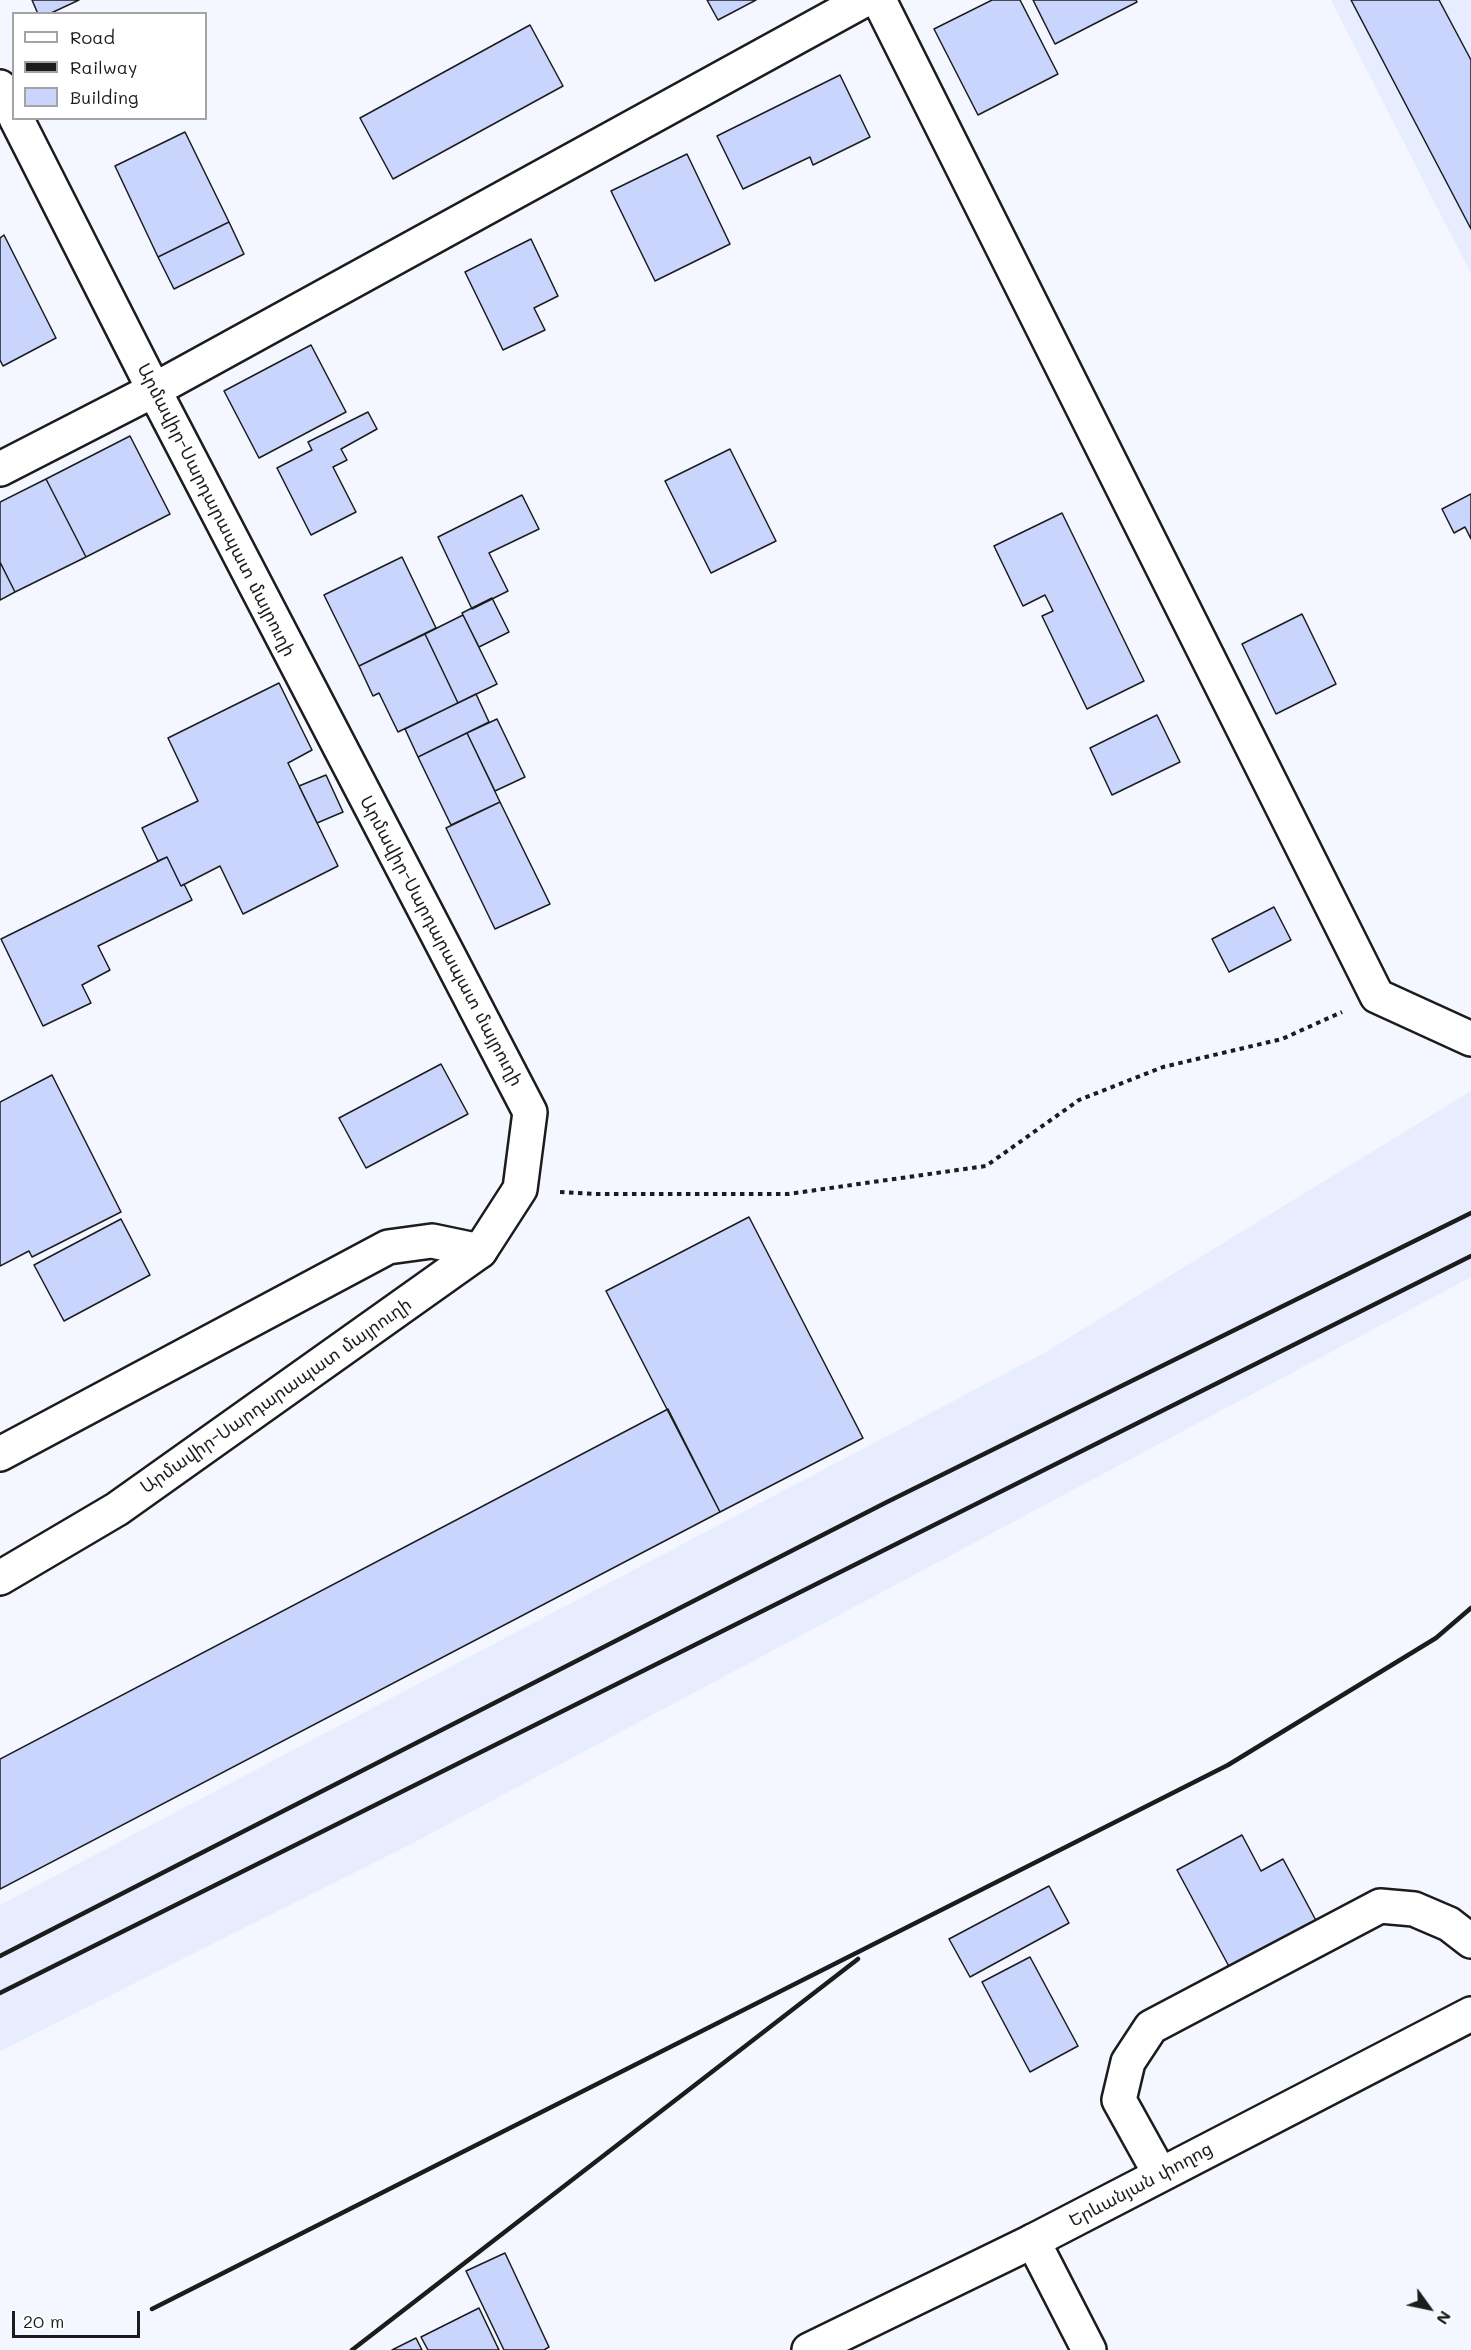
<!DOCTYPE html>
<html>
<head>
<meta charset="utf-8">
<style>
  body { margin:0 }
  #map { position:relative; width:1471px; height:2350px; overflow:hidden; background:#f4f7ff; font-family:Mali,sans-serif }
  canvas { display:block }
  .legend { position:absolute; left:12px; top:12px; width:195px; height:108px; box-sizing:border-box; background:#fff; border:2px solid #a4a4a4; margin:0; padding:8px 10px; list-style:none; font-size:18px; color:#1c1c1c }
  .legend li { display:flex; align-items:center; gap:12px; height:30px }
  .legend b { width:30px; border:2px solid #a4a4a4 }
  .north { position:absolute; left:1399px; top:2278px; width:60px; height:60px; -webkit-text-stroke:4px #fff; paint-order:stroke; rotate:123deg; font-size:16px; font-weight:700; line-height:24px; text-align:center; color:#1c1c1c }
  .north::after { content:''; display:block; margin:auto; width:21px; height:27px; background:#1c1c1c; clip-path:polygon(50% 0,100% 100%,50% 72%,0 100%) }
  .scale { position:absolute; left:12px; top:2311px; width:128px; height:27px; box-sizing:border-box; border:3px solid #1c1c1c; border-top:0; padding-left:8px; font-size:18px; line-height:21px; white-space:nowrap; color:#1c1c1c; -webkit-text-stroke:4px #fff; paint-order:stroke }
</style>
</head>
<body>
<div id="map">
<canvas width="1471" height="2350"></canvas>
<ul class="legend">
<li><b style="height:8px;background:#fff"></b>Road</li>
<li><b style="height:8px;background:#1c1c1c"></b>Railway</li>
<li><b style="height:16px;background:#c9d5fd"></b>Building</li>
</ul>
<div class="north">N</div>
<div class="scale">20 m</div>
</div>
<script>
const ctx = document.querySelector('canvas').getContext('2d');
ctx.lineJoin = 'round';
function fill(path, color) { ctx.fillStyle = color; ctx.fill(path, 'evenodd'); }
const toPath = rows => new Path2D(rows.map(r => 'M' + r).join(''));
function strokePath(path, color, width, dash) { ctx.strokeStyle = color; ctx.lineWidth = width; ctx.lineCap = dash ? 'butt' : 'round'; ctx.setLineDash(dash || []); ctx.stroke(path); }
function label(font, color, halo, rows, align = 'center') {
  ctx.font = font + ' Mali,"Noto Sans Armenian",sans-serif'; ctx.lineWidth = 4.5; ctx.setLineDash([]); ctx.textBaseline = 'middle'; ctx.strokeStyle = halo; ctx.fillStyle = color; for (const [text, x, y, turn = 0] of rows) {
    ctx.save(); ctx.translate(x, y); ctx.rotate((+turn || 0) * Math.PI / 180); ctx.textAlign = isNaN(turn) ? turn : align; if (halo) ctx.strokeText(text, 0, 0); ctx.fillText(text, 0, 0); ctx.restore();
  }
}
fill(toPath([
  [1331,0,1471,0,1471,274],
  [1471,1091,1471,1277,413,1843,0,2051,0,1905,1044,1353]
]), '#e7edfe');
const building = toPath([
  [32,0,79,0,49,14,38,14,32,0],
  [707,0,756,0,718,20,707,0],
  [992,0,1020,0,1058,74,978,115,934,29,992,0],
  [1033,0,1136,0,1137,2,1055,44,1033,0],
  [1351,0,1439,0,1471,60,1471,229,1351,0],
  [530,25,563,86,393,179,360,118,530,25],
  [840,75,870,137,813,165,810,157,743,189,717,136,840,75],
  [185,132,229,222,158,257,115,166,185,132],
  [687,154,730,244,655,281,611,191,687,154],
  [229,222,244,254,174,289,158,257,229,222],
  [4,235,56,338,3,366,0,360,0,238,4,235],
  [531,239,558,296,534,308,545,330,503,350,465,272,531,239],
  [311,345,346,412,259,458,224,391,311,345],
  [368,412,377,429,341,449,347,460,333,467,356,512,311,535,277,468,312,450,308,442,368,412],
  [130,436,170,514,86,557,46,479,130,436],
  [730,449,776,541,711,573,665,481,730,449],
  [46,479,86,557,15,592,0,562,0,502,46,479],
  [1471,494,1471,539,1465,527,1454,533,1442,509,1471,494],
  [522,495,539,529,489,553,508,591,472,609,438,537,522,495],
  [1062,513,1144,681,1087,709,1042,616,1053,611,1045,595,1023,606,994,546,1062,513],
  [402,557,436,628,359,666,324,595,402,557],
  [0,562,15,592,0,600,0,562],
  [492,598,509,632,479,647,462,613,492,598],
  [1302,614,1336,684,1276,714,1242,644,1302,614],
  [463,615,497,684,458,703,425,634,463,615],
  [425,634,458,703,398,732,379,693,373,696,359,666,425,634],
  [279,683,312,750,288,763,338,866,243,914,220,866,181,886,167,857,158,861,142,828,198,801,168,738,279,683],
  [476,694,489,722,418,757,405,729,476,694],
  [1157,715,1180,762,1112,795,1090,748,1157,715],
  [497,719,525,777,495,791,467,733,497,719],
  [467,733,500,802,451,825,418,757,467,733],
  [326,775,343,812,317,823,299,786,326,775],
  [500,802,550,904,495,929,446,828,500,802],
  [167,857,181,886,184,884,192,900,98,946,110,970,82,985,91,1003,43,1026,1,939,167,857],
  [1274,907,1291,940,1229,972,1212,939,1274,907],
  [441,1064,468,1114,366,1168,339,1118,441,1064],
  [52,1075,121,1212,32,1257,29,1251,0,1266,0,1102,52,1075],
  [749,1217,863,1438,720,1512,606,1291,749,1217],
  [121,1219,150,1275,64,1321,34,1265,121,1219],
  [668,1409,720,1512,0,1889,0,1759,668,1409],
  [1242,1835,1261,1871,1283,1859,1319,1926,1232,1972,1177,1870,1242,1835],
  [1049,1886,1069,1923,970,1977,949,1939,1049,1886],
  [1030,1957,1078,2046,1030,2072,982,1982,1030,1957],
  [505,2253,549,2347,544,2350,504,2350,466,2271,505,2253],
  [479,2308,499,2350,428,2350,421,2337,479,2308],
  [416,2338,422,2350,392,2350,416,2338]
]);
fill(building, '#c9d5fd');
strokePath(building, '#1c1c1c', 1.5);
const minor = toPath([
  [879,0,1377,996,1471,1039],
  [0,469,154,390,864,0],
  [0,1454,388,1247,432,1241,480,1251],
  [1160,2174,1119,2100,1128,2062,1151,2027,1380,1906,1414,1909,1449,1924,1471,1941],
  [1033,2241,1089,2350]
]);
const highway = toPath([
  [0,87,14,114],
  [0,1578,117,1509,480,1251,520,1189,530,1112,154,390,16,118],
  [809,2350,1033,2241,1471,2014]
]);
strokePath(minor, '#1c1c1c', 38);
strokePath(highway, '#1c1c1c', 38);
strokePath(toPath([
  [560,1192,595,1194,788,1194,986,1166,1079,1100,1163,1067,1282,1039,1342,1012]
]), '#1c1c1c', 4, [4.5, 4.5]);
strokePath(minor, '#fff', 33);
strokePath(highway, '#fff', 33);
strokePath(toPath([
  [0,1956,887,1502,1471,1213],
  [0,1993,1471,1256],
  [152,2309,1228,1765,1436,1638,1471,1608],
  [352,2350,858,1959]
]), '#1c1c1c', 4.5);
label('18px', '#1c1c1c', '#fff', [
  ["Արմավիր-Սարդարապատ մայրուղի",216,510,63],
  ["Արմավիր-Սարդարապատ մայրուղի",441,941,62],
  ["Արմավիր-Սարդարապատ մայրուղի",276,1396,-35],
  ["Երևանյան փողոց",1141,2185,-28]
]);
</script>
</body>
</html>
